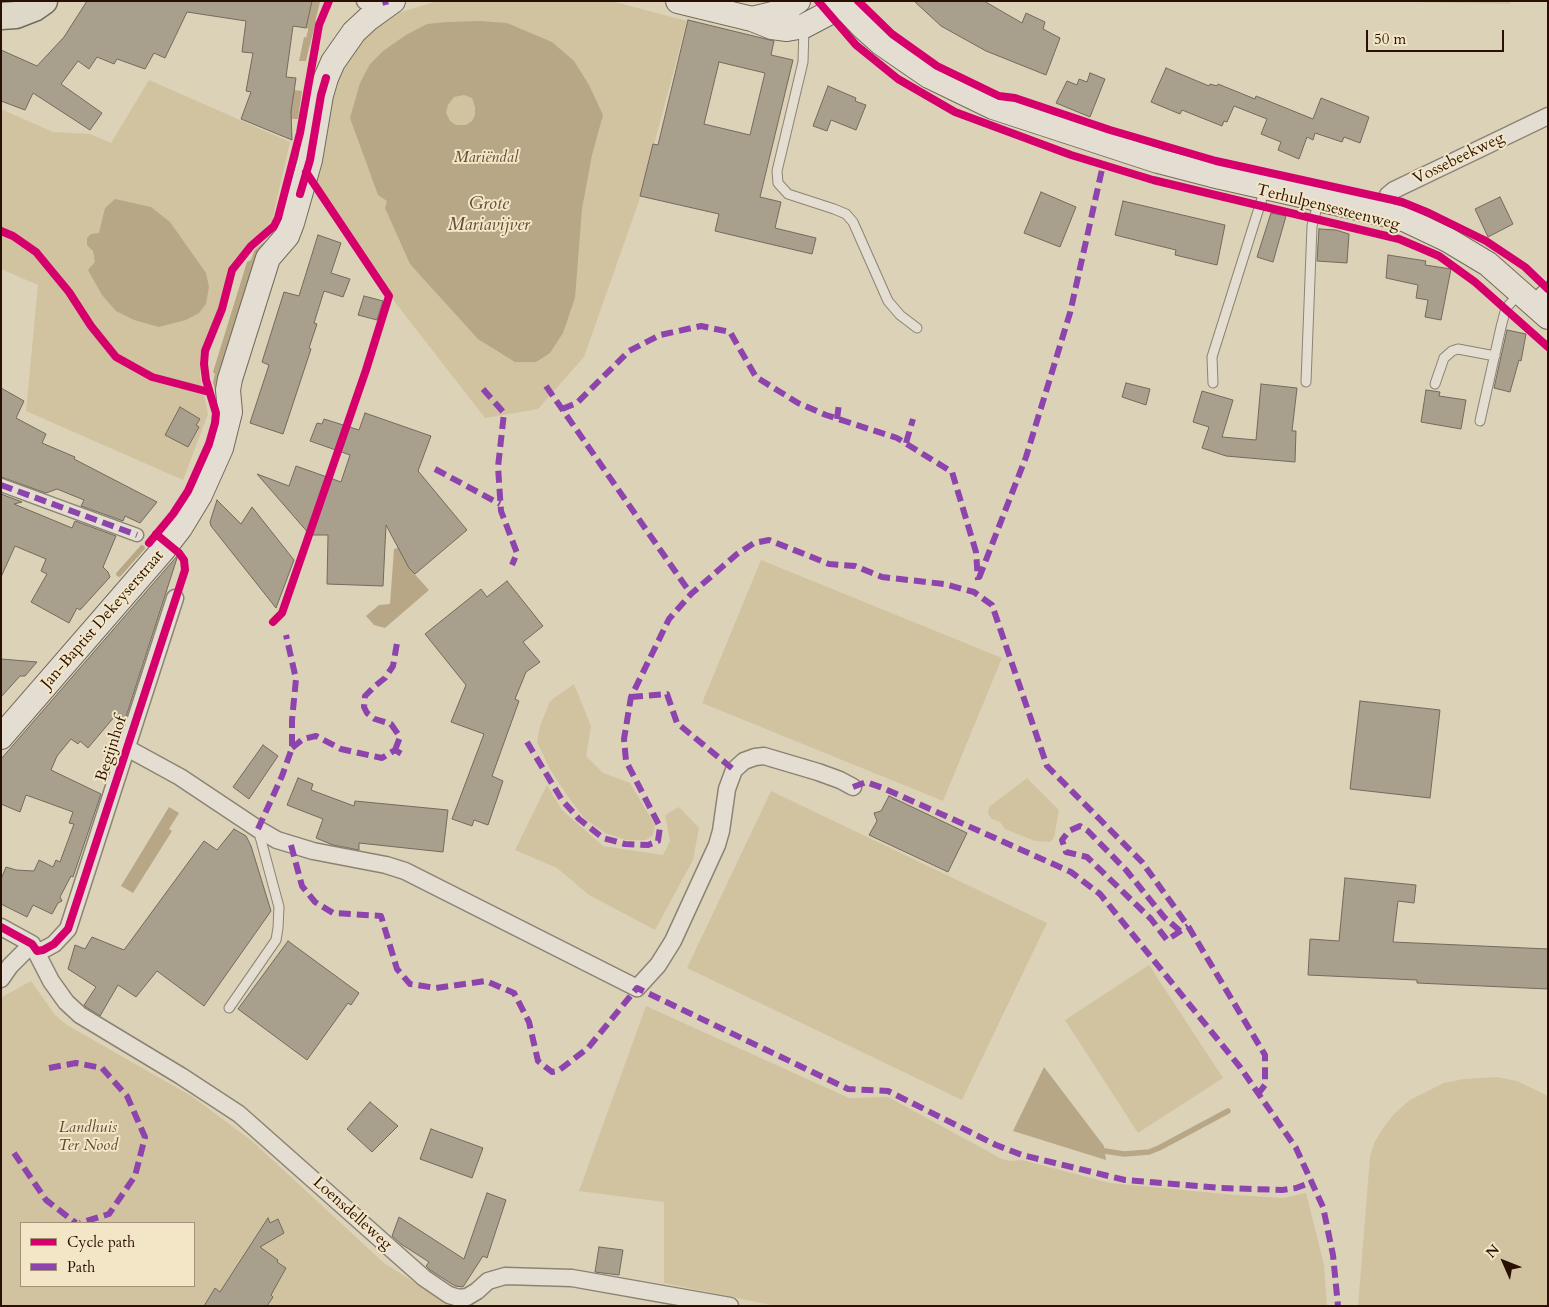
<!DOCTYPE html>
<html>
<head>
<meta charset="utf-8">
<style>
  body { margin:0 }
  #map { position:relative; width:1549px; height:1307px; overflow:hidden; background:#dcd2b8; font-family:Cardo,serif }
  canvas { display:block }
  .frame { position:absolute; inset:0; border:2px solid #2a0f03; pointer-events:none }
  .legend { position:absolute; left:20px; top:1222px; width:175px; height:65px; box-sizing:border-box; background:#f2e6c7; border:1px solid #a29079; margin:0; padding:6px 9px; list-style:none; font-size:15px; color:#2a0f03 }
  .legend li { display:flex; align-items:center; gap:10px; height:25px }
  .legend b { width:25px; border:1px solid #a29079 }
  .north { position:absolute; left:1479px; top:1237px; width:50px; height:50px; -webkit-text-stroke:4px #f2e6c7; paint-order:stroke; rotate:314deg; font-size:14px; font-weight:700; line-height:20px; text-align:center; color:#2a0f03 }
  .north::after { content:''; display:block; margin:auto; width:18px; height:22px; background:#2a0f03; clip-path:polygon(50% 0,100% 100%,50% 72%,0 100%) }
  .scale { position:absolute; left:1366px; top:30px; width:138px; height:22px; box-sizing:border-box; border:2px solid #2a0f03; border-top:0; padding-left:6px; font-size:15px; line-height:18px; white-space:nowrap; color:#2a0f03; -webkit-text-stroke:4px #f2e6c7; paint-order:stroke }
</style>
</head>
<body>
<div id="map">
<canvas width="1549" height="1307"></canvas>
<div class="frame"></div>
<ul class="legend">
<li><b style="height:6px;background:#d6006c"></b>Cycle path</li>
<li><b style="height:6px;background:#8e44ad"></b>Path</li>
</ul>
<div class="north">N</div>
<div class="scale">50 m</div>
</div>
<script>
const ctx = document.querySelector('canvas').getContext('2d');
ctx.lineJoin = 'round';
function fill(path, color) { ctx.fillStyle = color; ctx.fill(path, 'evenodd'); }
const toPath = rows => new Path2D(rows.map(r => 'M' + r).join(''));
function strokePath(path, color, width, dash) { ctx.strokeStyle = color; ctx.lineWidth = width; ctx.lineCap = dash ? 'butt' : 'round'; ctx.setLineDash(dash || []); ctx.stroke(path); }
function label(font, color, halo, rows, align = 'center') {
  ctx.font = font + ' Cardo,serif'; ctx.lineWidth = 4; ctx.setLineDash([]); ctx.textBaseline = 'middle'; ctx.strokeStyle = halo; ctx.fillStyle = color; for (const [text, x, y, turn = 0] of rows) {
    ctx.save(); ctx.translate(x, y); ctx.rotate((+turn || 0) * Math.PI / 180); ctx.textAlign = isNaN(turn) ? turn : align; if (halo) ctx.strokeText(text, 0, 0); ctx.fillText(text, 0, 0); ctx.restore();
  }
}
fill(toPath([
  [438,1,611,1,687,21,639,201,584,357,538,409,485,418,387,292,313,186,331,90,341,67,355,46,375,27,401,12],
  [1361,1,1510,1,1510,4],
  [149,80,290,142,272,221,234,260,227,271,218,312,200,355,200,376,208,414,183,480,26,411,38,285,1,269,1,109,53,132,90,134,111,143],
  [761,560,1002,658,943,801,702,703],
  [574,684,591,726,586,756,603,773,630,783,655,825,653,835,646,840,626,840,605,833,584,818,566,794,550,769,537,742,540,726,550,701],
  [1027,778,1059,810,1054,838,1050,842,1035,841,1005,829,1000,822,992,819,988,814,989,807],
  [547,785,562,810,603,846,663,855,670,841,665,815,679,807,699,828,693,860,655,930,589,895,557,868,515,850],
  [771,791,1047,923,962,1100,687,968],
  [1149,965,1223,1078,1138,1133,1065,1020],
  [31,981,55,1015,67,1025,193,1097,252,1141,384,1263,452,1306,1,1306,1,1000,4,996],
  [21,1223,194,1223,194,1286,21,1286],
  [646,1006,849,1098,888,1097,1002,1159,1010,1161,1022,1160,1110,1183,1235,1195,1283,1198,1306,1193,1324,1265,1327,1306,776,1306,664,1283,664,1202,579,1191],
  [1497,1077,1517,1081,1548,1096,1548,1306,1358,1306,1370,1157,1374,1143,1383,1128,1395,1113,1410,1100,1444,1083,1464,1079]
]), '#d2c3a0');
fill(toPath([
  [312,1,320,2,313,30,306,28],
  [481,21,507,23,552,42,574,61,589,85,603,115,592,155,582,209,575,298,563,333,550,353,536,362,515,362,478,339,410,264,385,208,387,201,378,195,350,118,360,83,370,64,383,51,406,35,427,24,447,22],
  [464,95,472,98,475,107,475,115,472,121,466,125,456,125,450,121,446,113,448,105,454,97],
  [304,37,311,39,306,61,299,61],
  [294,90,302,91,298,119,290,119],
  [115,199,151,207,170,222,206,273,209,287,206,304,199,313,186,320,159,327,134,320,116,311,102,295,88,270,95,262,93,251,87,245,87,238,91,234,99,233,105,208],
  [264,242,243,309,216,394,213,382,215,374,213,372,247,262,251,260,254,251],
  [401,547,409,568,429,590,385,628,374,625,366,616,379,605,390,604,394,549],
  [169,807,179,813,169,829,172,831,133,893,121,886],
  [1044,1067,1104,1146,1106,1160,1013,1131]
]), '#b8a786');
strokePath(toPath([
  [307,45,313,22],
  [119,574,142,548],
  [1105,1151,1124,1154,1149,1152,1159,1148,1228,1111]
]), '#b8a786', 5.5);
const building = toPath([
  [87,1,312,1,306,28,293,26,286,77,296,78,291,112,292,140,241,119,251,92,246,91,253,53,242,52,246,21,187,12,165,58,154,53,145,69,117,59,114,64,97,57,89,69,78,61,61,84,102,113,90,130,33,93,25,110,1,101,1,50,37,66,64,37,87,1],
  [914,1,984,1,1022,23,1026,13,1045,22,1043,29,1060,38,1046,75,986,51,941,26,914,1],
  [688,20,774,41,771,55,793,60,760,197,781,202,775,228,816,238,812,254,715,231,719,214,640,196,653,144,658,145,688,20],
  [719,62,765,73,750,135,704,124,719,62],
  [1166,68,1209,86,1210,84,1217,86,1218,84,1255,99,1256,96,1313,119,1321,98,1369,117,1360,143,1344,137,1342,142,1315,133,1313,140,1307,137,1299,159,1278,150,1281,142,1261,134,1267,119,1234,106,1227,122,1224,121,1222,126,1182,110,1180,114,1151,102,1166,68],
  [1090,73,1105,79,1090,117,1056,103,1067,81,1077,85,1079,79,1087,82,1090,73],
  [828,86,856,98,855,101,866,105,856,130,831,120,827,131,813,126,828,86],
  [1041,192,1076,207,1060,247,1024,233,1041,192],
  [1500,197,1513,224,1488,237,1475,209,1500,197],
  [1123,201,1225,225,1217,265,1175,255,1176,250,1115,235,1123,201],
  [1271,213,1286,216,1273,262,1257,257,1271,213],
  [1319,229,1336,230,1349,234,1347,263,1317,261,1319,229],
  [318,235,341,243,331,273,350,279,343,297,324,291,314,323,317,324,309,348,311,349,283,434,250,423,269,365,262,362,284,292,299,296,318,235],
  [1388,255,1426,261,1425,265,1451,269,1441,320,1425,317,1428,300,1416,298,1418,285,1386,278,1388,255],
  [364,296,383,301,377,320,358,315,364,296],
  [1507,330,1526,334,1521,361,1519,360,1510,392,1494,388,1507,330],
  [1126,383,1150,389,1146,405,1122,397,1126,383],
  [1261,384,1297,388,1292,431,1296,431,1295,462,1226,456,1202,448,1209,427,1193,422,1202,391,1233,400,1222,437,1256,440,1261,384],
  [1,388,24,401,16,418,46,434,42,443,75,457,74,459,157,502,140,523,125,516,123,521,81,506,84,500,57,489,46,493,1,477,1,388],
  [1426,390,1440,392,1439,396,1466,400,1461,429,1421,422,1426,390],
  [180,407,200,419,196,425,199,427,188,447,165,435,180,407],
  [365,413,431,436,418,471,467,530,415,574,409,568,386,525,383,586,327,584,328,535,310,535,257,474,289,486,296,466,341,482,350,455,310,441,317,423,322,424,324,419,359,430,365,413],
  [1,494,22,502,14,504,72,528,75,521,116,536,103,567,108,572,110,577,80,610,77,608,69,623,31,602,47,574,41,571,46,559,15,546,1,577,1,494],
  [217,500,241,524,252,507,294,560,276,608,211,526,210,522,217,500],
  [178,555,124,723,115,716,88,748,80,741,78,744,71,739,57,756,51,770,101,794,73,877,71,876,60,897,62,901,58,903,52,914,33,905,27,917,1,904,1,879,6,867,16,870,34,871,39,860,53,867,56,860,60,862,74,824,69,823,73,812,26,795,20,812,1,804,1,759,178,555],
  [507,581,543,626,523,642,540,662,526,672,515,699,519,701,492,776,503,781,488,825,474,820,472,826,452,819,484,734,451,722,466,685,425,634,481,589,487,597,507,581],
  [1,659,37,662,25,676,20,676,1,697,1,659],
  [1360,701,1440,710,1430,798,1350,789,1360,701],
  [263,745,278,756,249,799,233,787,263,745],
  [298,778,313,784,311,790,354,806,355,801,448,810,443,852,359,843,359,850,333,845,316,838,323,819,287,805,298,778],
  [889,796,967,833,948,872,869,835,877,821,874,813,881,811,889,796],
  [234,829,246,836,251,846,271,911,204,1006,157,971,136,997,118,985,100,1016,86,1007,84,1005,96,987,68,969,75,945,85,949,92,937,124,950,204,841,217,850,234,829],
  [1345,878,1416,885,1414,903,1398,901,1393,942,1548,949,1548,989,1417,983,1417,980,1308,975,1310,939,1339,941,1345,878],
  [288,941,359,993,351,1005,348,1003,307,1060,238,1009,288,941],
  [370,1102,398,1126,372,1152,347,1129,370,1102],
  [431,1129,483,1148,472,1178,420,1159,431,1129],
  [487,1193,506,1200,487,1258,483,1256,463,1287,455,1286,430,1270,426,1266,429,1262,401,1244,392,1236,399,1217,464,1259,487,1193],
  [268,1218,270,1223,278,1219,284,1233,260,1247,278,1260,277,1262,286,1268,271,1295,273,1297,267,1306,204,1306,215,1288,220,1292,268,1218],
  [599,1247,623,1250,619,1275,595,1272,599,1247]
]);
fill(building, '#a89f8d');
strokePath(building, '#736a5c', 1);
const service = toPath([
  [804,28,803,62,777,171,778,183,788,194,834,209,846,214,853,222,888,301,900,315,917,328],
  [1306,382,1312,226,1319,200],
  [1213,383,1212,357,1265,189],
  [1435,384,1444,358,1452,351,1458,349,1495,356],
  [1480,421,1501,327,1506,308,1520,293],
  [229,1008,276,940,278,928,279,907,258,829]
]);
const pedestrian = toPath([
  [1,485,137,535]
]);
const minor = toPath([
  [365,1,386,5,385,1],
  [1380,213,1388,195,1394,190,1548,116],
  [1534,304,1548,290],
  [127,748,180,777,258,829,277,840,313,851,386,865,405,871,637,988,658,965,673,941,717,845,721,831,727,789,734,770,744,761,755,757,764,756,818,772,840,780,853,787],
  [1,927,32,944,51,981,66,1002,80,1015,181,1076,239,1114,424,1278,449,1295,459,1298,467,1297,477,1291,488,1281,505,1276,572,1278,730,1306],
  [37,951,43,950,54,944,68,929,175,598],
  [1,979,10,966,32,944]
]);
const secondary = toPath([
  [678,1,752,19,772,27,787,29,804,26,842,6],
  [838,1,862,26,881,43,929,76,993,107,1158,161,1212,175,1380,213,1406,220,1448,240,1488,264,1548,317],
  [752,19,781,12,798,1],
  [1,737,163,550,180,528,200,495,221,448,230,412,228,390,230,379,268,258,287,236,292,223,310,160,321,95,326,78,333,62,354,32,368,19,393,1]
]);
const primary = toPath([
  [1,16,16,15,34,8,44,1]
]);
strokePath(service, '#8c8373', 11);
strokePath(pedestrian, '#8c8373', 15);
strokePath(minor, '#8c8373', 19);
strokePath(secondary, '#736a5c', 26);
strokePath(primary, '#736a5c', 29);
strokePath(service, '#e3ded1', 9);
strokePath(pedestrian, '#e3ded1', 12);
strokePath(minor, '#e3ded1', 16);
strokePath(secondary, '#e3ded1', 24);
strokePath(primary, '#ded8c9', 26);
strokePath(toPath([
  [385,1,386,5],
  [546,386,691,594],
  [483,389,504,413,498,467,501,511,517,553,512,565],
  [562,409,577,403,629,351,660,335,701,326,730,332,756,377,798,403,826,415,897,438,952,472,976,552,978,580],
  [837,419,839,404],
  [906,443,913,419],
  [435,469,500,504],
  [1,485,137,535],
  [979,578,1026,457,1070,313,1103,165],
  [631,697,667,694,677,723,734,770],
  [527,742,562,800,579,819,603,838,625,844,648,845,658,841,660,827,626,761,624,739,631,697,669,619,691,594,737,554,754,543,769,540,829,564,855,566,882,577,944,584,974,592,992,605,1047,766,1142,862,1188,926,1265,1055,1265,1085,1258,1094],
  [292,748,303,739,316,736,341,749,382,758,395,750,405,756],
  [395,750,400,737,391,724,375,719,367,713,364,707,365,696,375,686,385,678,393,666,397,643],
  [853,787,866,782,883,788,1071,872,1100,894,1240,1067,1296,1148,1323,1207,1333,1255,1338,1306],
  [258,829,282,776,292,748,292,720,296,679,286,635],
  [291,845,302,886,315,902,333,913,381,916,397,969,410,984,436,988,486,981,514,993,529,1022,538,1061,552,1072,558,1071,588,1048,637,988,848,1089,888,1091,996,1145,1022,1155,1125,1180,1221,1188,1282,1190,1296,1188,1312,1182],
  [1180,931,1164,917,1126,870,1088,831,1080,826,1069,831,1062,840,1066,852,1087,857,1151,919,1167,940,1188,926],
  [49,1068,76,1063,102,1068,127,1096,145,1137,135,1176,109,1214,80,1223],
  [14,1153,46,1200,76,1223]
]), '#8e44ad', 6, [12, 6]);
strokePath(toPath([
  [818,1,856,45,898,79,955,112,1071,155,1153,180,1399,239,1439,256,1475,282,1548,347],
  [858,1,892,34,937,66,999,96,1015,98,1110,130,1216,161,1402,202,1429,213,1486,241,1525,267,1548,289],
  [300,194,310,160,321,95,326,78],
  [1,231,13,236,36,252,69,292,91,326,116,357,152,377,209,392],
  [149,543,173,514,188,491,209,444,215,423,216,413,206,380,204,364,205,351,222,309,232,270,251,246,274,226,278,218,300,133,319,25,329,1],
  [273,622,282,613,366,370,389,296,306,172],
  [1,927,32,944,37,951,43,950,54,944,68,929,185,570,184,560,179,553,156,534]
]), '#d6006c', 8);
label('italic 16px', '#624933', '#f2e6c7', [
  ["Mariëndal",486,158],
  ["Landhuis",88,1128],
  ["Ter Nood",88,1146]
]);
label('16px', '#2a0f03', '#f2e6c7', [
  ["Vossebeekweg",1459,159,-26],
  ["Terhulpensesteenweg",1328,208,14],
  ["Jan-Baptist Dekeyserstraat",103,620,-49],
  ["Begijnhof",112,749,-72],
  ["Loensdelleweg",352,1214,42]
]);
label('italic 18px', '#634b34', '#f2e6c7', [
  ["Grote",489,205],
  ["Mariavijver",489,226]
]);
</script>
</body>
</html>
